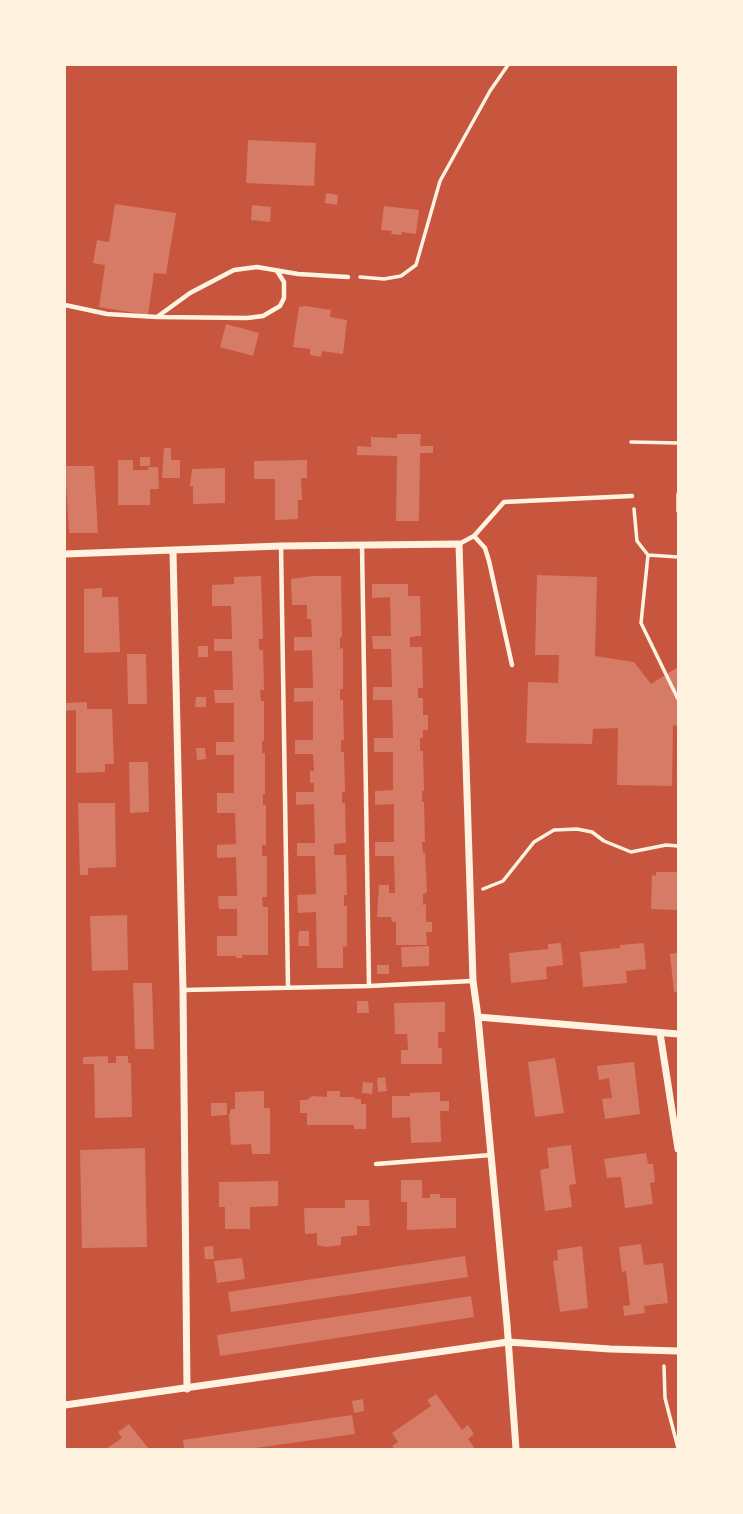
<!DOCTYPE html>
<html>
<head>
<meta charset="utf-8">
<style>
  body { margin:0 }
  #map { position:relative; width:743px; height:1514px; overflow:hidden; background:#c8553d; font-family:Spectral,serif }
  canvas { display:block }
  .frame { position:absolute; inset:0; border:66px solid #fff3e0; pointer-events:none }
</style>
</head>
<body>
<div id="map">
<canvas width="743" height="1514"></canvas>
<div class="frame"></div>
</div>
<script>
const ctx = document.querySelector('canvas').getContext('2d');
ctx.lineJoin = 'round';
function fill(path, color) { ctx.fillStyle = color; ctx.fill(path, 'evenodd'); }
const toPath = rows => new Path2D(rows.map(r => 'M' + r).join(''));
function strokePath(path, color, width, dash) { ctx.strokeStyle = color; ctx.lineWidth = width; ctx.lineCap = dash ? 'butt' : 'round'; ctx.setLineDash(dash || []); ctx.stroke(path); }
fill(toPath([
  [248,140,316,143,314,186,246,183],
  [326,193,338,195,337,205,325,203],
  [115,204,176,213,166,274,154,273,148,315,99,307,105,265,93,263,97,240,109,242],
  [252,205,271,207,270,222,251,220],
  [384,206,419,210,416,234,402,232,401,235,391,234,392,231,381,230],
  [305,306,331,310,330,317,347,320,343,354,322,351,321,357,310,355,310,349,293,347,299,307],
  [226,324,259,333,253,356,220,347],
  [397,434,421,434,420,446,433,446,433,453,420,453,419,521,396,521,397,456,357,455,357,446,371,447,371,437,397,438],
  [164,448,171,448,171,460,180,460,180,478,162,478],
  [140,457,150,457,150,466,140,466],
  [118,460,133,460,133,470,148,470,148,467,158,467,159,489,150,489,150,505,118,505],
  [307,460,307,478,301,478,302,500,298,500,298,519,275,520,275,479,254,479,254,461],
  [65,466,94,466,98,533,69,533],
  [225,468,225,503,193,504,193,486,190,486,192,469],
  [537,575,597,577,595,656,634,662,651,684,678,667,678,725,673,726,672,786,617,785,618,728,593,729,592,744,526,743,528,682,558,683,559,655,535,655],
  [261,576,263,639,259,639,259,650,263,650,264,690,260,690,261,701,264,701,264,741,262,741,262,753,265,753,265,794,263,794,263,805,266,805,266,845,262,845,262,856,267,856,267,897,262,897,263,907,268,907,268,955,242,955,242,958,236,958,236,956,217,956,217,936,237,936,237,909,219,909,218,896,237,896,236,857,217,858,217,845,236,844,235,813,217,813,217,793,234,793,234,755,216,755,216,742,234,742,234,703,215,703,214,690,233,690,232,651,214,651,214,639,232,639,231,606,212,606,212,585,234,584,234,577],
  [312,576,341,576,342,637,340,637,340,649,343,648,343,689,340,689,340,700,343,700,344,740,341,740,341,752,344,752,345,792,342,792,342,803,345,803,346,843,334,844,334,855,346,855,347,895,344,895,344,906,347,906,347,946,343,947,343,968,317,968,316,912,298,913,297,895,316,894,315,856,297,856,297,843,315,843,314,804,296,805,296,792,314,792,314,783,310,783,310,771,314,771,313,754,295,754,295,740,313,740,313,701,294,702,294,688,313,688,312,650,294,651,294,637,312,637,311,619,307,619,307,605,292,605,291,579],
  [372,584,408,584,408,596,420,596,421,636,410,637,410,647,422,647,423,688,418,688,418,698,423,698,423,715,428,715,428,730,423,730,423,738,420,738,420,751,423,751,424,791,422,791,422,802,424,802,425,842,422,842,423,853,425,853,427,892,423,894,423,905,426,904,426,922,432,922,432,932,426,932,427,945,396,945,396,922,392,922,391,917,377,917,379,885,389,885,389,893,395,893,394,856,375,856,375,842,394,842,394,804,375,805,375,791,393,790,393,752,374,752,374,738,393,738,392,700,373,700,373,687,392,687,391,649,373,649,372,636,391,636,390,597,372,598],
  [102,588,102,597,118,597,120,652,84,653,84,589],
  [198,646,208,646,208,657,198,657],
  [127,654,146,654,147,704,128,704],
  [196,697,206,697,206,707,195,707],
  [87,702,87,709,112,709,114,764,105,764,105,772,76,773,76,710,65,711,65,703],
  [196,748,205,748,206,759,197,760],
  [129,762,148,762,149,812,130,813],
  [78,803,115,803,116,867,88,868,88,875,80,875],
  [656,872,678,872,678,910,651,909,652,875,656,876],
  [127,915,128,970,92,971,90,916],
  [299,931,309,931,309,946,298,946],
  [561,943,563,965,546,967,547,979,511,983,509,953,548,949,548,944],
  [644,943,646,969,626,971,627,983,583,987,580,952,620,948,620,945],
  [429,946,429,966,402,967,401,947],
  [678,953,678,992,674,992,670,954],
  [377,965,389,965,389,974,377,974],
  [133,983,152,983,154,1049,135,1049],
  [357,1001,368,1001,369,1013,357,1013],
  [445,1002,445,1032,438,1032,438,1048,442,1048,442,1064,401,1064,401,1050,408,1050,407,1034,395,1034,394,1003],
  [108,1056,108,1063,116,1063,116,1056,128,1056,128,1063,131,1063,132,1117,95,1118,94,1064,83,1064,83,1057],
  [555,1058,564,1113,535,1117,528,1062],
  [634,1062,640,1114,605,1119,602,1099,612,1098,609,1078,599,1080,597,1066],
  [385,1077,387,1091,378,1092,377,1078],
  [363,1082,373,1083,372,1094,362,1093],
  [264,1091,264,1108,270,1108,270,1154,252,1154,251,1144,231,1145,229,1115,231,1109,235,1109,235,1092],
  [327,1091,340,1091,340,1097,355,1097,355,1099,361,1099,361,1104,366,1104,366,1129,354,1129,354,1125,307,1125,307,1113,300,1113,300,1100,307,1100,312,1096,327,1097],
  [440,1092,440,1101,449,1101,449,1111,440,1111,441,1142,411,1143,410,1117,392,1118,392,1096,410,1096,410,1093],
  [211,1103,227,1103,227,1115,211,1116],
  [571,1145,576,1184,569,1185,572,1207,545,1211,540,1170,549,1168,547,1148],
  [145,1148,147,1247,82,1248,80,1150],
  [646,1153,648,1164,653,1164,655,1182,650,1183,653,1204,625,1208,621,1177,607,1178,604,1159],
  [401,1180,422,1180,422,1198,430,1198,430,1194,440,1194,440,1198,456,1198,456,1228,407,1230,407,1202,401,1202],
  [278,1181,278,1206,250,1207,250,1229,225,1229,225,1207,219,1207,219,1182],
  [345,1200,369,1200,370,1226,357,1226,357,1235,341,1237,341,1245,327,1247,317,1245,317,1233,305,1234,304,1208,345,1208],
  [641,1244,644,1265,663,1263,668,1303,644,1306,645,1313,624,1316,623,1306,630,1305,626,1271,622,1272,619,1247],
  [213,1246,214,1259,205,1259,204,1247],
  [582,1246,588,1308,560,1312,553,1261,558,1260,557,1250],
  [465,1256,468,1277,231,1312,228,1292],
  [242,1258,245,1279,217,1283,214,1261],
  [471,1296,474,1317,220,1356,217,1335],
  [436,1394,462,1430,468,1425,474,1434,468,1439,475,1449,395,1449,392,1446,398,1442,392,1433,431,1406,427,1400],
  [363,1399,364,1411,354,1413,352,1401],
  [352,1415,355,1434,249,1449,184,1449,183,1440],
  [129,1424,149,1449,106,1449,122,1438,118,1432]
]), '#d67c66');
strokePath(toPath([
  [360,277,384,279,401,276,416,265,440,181,490,91,508,65],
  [631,442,678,443],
  [678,494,678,511],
  [634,509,637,541,648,555,678,557],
  [648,555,641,623,678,699],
  [483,889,503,881,534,842,554,830,577,829,592,832,604,841,631,852,666,845,678,846],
  [664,1366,665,1398,678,1448]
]), '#fff3e0', 3.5);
strokePath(toPath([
  [65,305,107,314,157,317,190,293,234,270,257,267,298,274,348,277],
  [158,317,247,318,263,316,280,306,284,298,284,282,277,271],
  [474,536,485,548,489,561,512,665],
  [459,544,474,536,504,502,632,496],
  [362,545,369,986],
  [281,546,288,986],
  [184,990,369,986,472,981],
  [376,1164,491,1155]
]), '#fff3e0', 4.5);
strokePath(toPath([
  [173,552,183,990,187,1389],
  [65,554,281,546,459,544,473,981,478,1017,507,1324,516,1449],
  [478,1017,678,1034],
  [660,1033,678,1149],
  [65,1405,508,1342,610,1349,678,1351]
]), '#fff3e0', 7);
</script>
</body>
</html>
